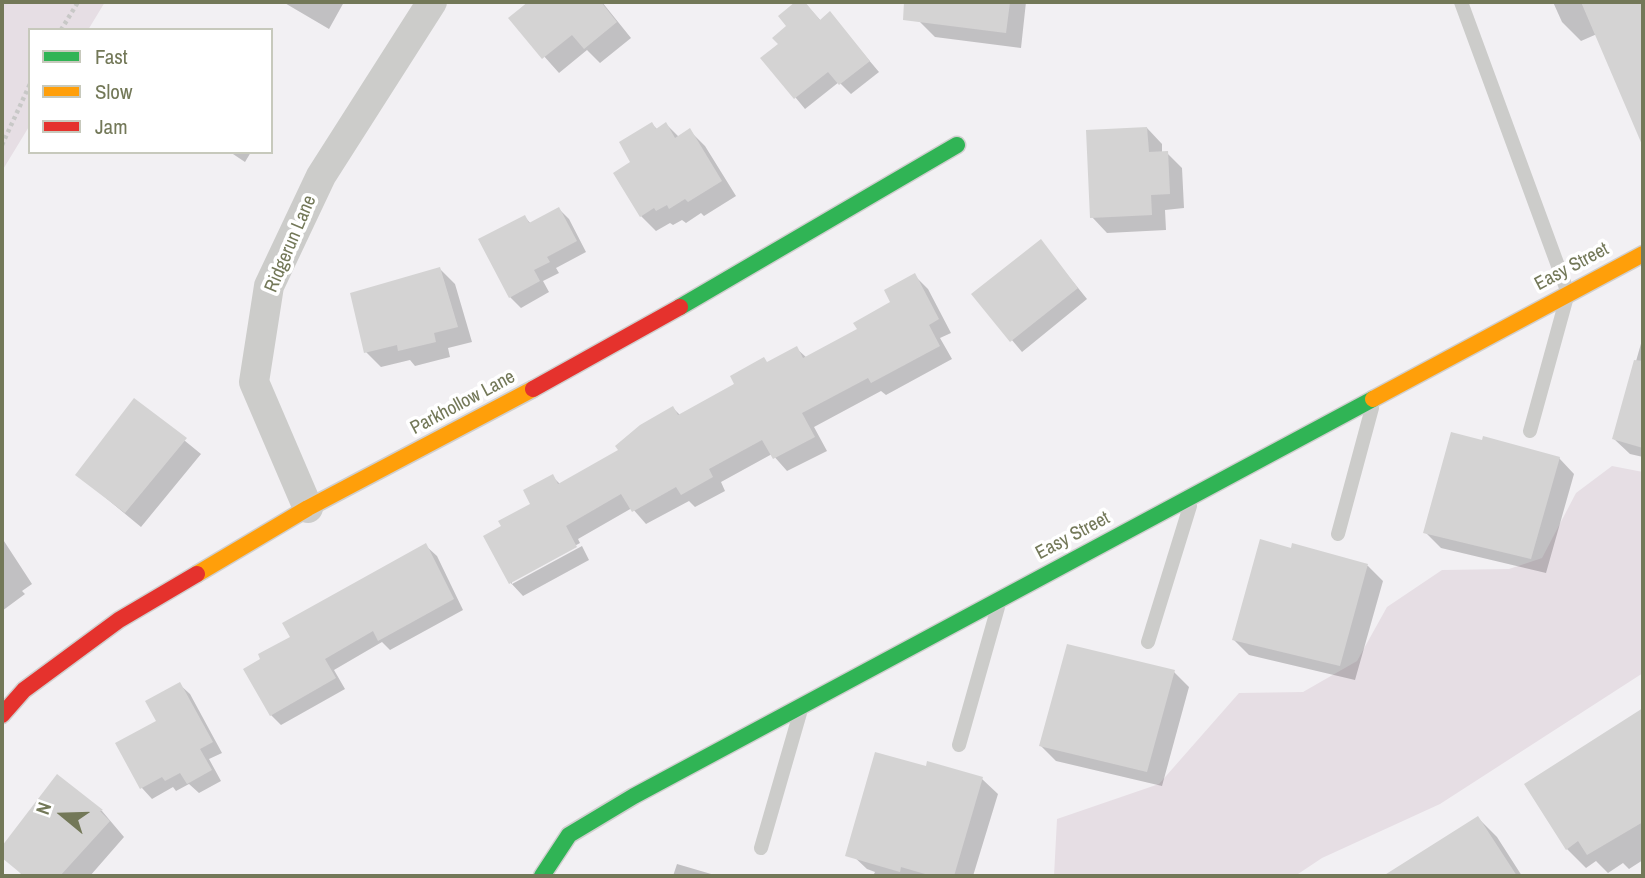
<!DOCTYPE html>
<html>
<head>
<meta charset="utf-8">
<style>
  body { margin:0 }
  #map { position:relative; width:1645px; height:878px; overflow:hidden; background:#f2f0f3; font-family:"Archivo Narrow",sans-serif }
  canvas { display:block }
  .frame { position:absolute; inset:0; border:4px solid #737858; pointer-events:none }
  .legend { position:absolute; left:28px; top:28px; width:245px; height:126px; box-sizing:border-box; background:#fff; border:2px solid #c7c9bc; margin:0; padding:9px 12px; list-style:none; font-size:21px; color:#737858 }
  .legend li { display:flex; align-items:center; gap:14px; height:35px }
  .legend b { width:35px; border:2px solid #c7c9bc }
  .north { position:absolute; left:28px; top:780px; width:70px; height:70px; -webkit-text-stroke:5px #fff; paint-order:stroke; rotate:289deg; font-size:19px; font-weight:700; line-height:28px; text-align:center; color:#737858 }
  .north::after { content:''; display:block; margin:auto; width:24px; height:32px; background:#737858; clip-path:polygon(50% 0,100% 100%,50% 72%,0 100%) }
</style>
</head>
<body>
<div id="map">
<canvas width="1645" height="878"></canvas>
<div class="frame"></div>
<ul class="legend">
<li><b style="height:9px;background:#30b455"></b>Fast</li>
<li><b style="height:9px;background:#ff9f0a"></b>Slow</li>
<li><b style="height:9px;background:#e5322d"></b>Jam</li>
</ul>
<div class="north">N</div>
</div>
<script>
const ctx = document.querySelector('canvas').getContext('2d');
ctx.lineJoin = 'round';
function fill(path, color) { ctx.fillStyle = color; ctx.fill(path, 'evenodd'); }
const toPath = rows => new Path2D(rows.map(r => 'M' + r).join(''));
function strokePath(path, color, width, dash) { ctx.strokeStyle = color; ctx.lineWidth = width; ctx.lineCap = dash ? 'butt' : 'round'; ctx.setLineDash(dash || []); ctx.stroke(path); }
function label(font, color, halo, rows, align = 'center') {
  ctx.font = font + ' "Archivo Narrow",sans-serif'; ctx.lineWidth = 7; ctx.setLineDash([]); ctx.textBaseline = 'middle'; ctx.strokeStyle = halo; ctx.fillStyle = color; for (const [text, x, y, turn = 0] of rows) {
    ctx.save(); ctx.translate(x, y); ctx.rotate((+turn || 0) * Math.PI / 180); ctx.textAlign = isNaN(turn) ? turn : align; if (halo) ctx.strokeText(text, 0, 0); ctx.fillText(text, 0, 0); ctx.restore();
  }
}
fill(toPath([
  [2,2,105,2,88,30,30,30,30,125,2,171],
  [1612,466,1643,472,1643,673,1440,804,1322,858,1295,876,1054,876,1057,819,1159,784,1239,693,1303,692,1357,661,1387,607,1442,570,1509,569,1542,558,1576,493]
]), '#e6dee4');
fill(toPath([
  [283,2,344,2,329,29],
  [528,2,602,2,631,38,600,63,587,50,559,73,510,18],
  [798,2,804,2,821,21,830,14,879,72,851,94,839,82,805,109,763,58,780,45,789,26,780,16],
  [923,2,1026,2,1021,48,935,37,920,22],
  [1553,2,1643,2,1643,143,1597,34,1581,41,1562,22],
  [652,124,658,130,666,124,679,137,690,131,705,146,736,196,704,216,701,213,686,223,682,220,673,225,670,223,656,231,641,216,633,162],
  [1147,128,1162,144,1162,153,1167,153,1182,168,1184,208,1165,210,1166,230,1107,233,1092,217],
  [230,152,251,152,245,162],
  [559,209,569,219,586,252,556,268,559,273,543,281,549,292,521,308,510,297,480,240,525,217,531,224],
  [1041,242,1087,299,1022,352,974,295],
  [440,269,455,284,472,342,448,348,450,357,415,366,410,360,381,367,366,352],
  [915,276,928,289,951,333,940,338,952,359,886,395,881,391,814,427,827,451,787,471,772,454,721,482,725,491,695,507,689,501,646,524,632,508,578,539,580,543,512,580,512,584,582,546,589,560,523,596,510,582,503,527,532,505,552,476,561,485,620,451,673,408,681,416,796,348,807,358,859,330,893,303],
  [1642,340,1643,341,1643,457,1630,454,1614,439],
  [135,400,201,454,141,527,78,475],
  [1559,458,1574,474,1546,573,1441,548,1425,532],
  [2,538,32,584,22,591,25,594,2,611],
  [1293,545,1368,566,1383,581,1355,680,1249,655,1234,640],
  [426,546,437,556,463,610,390,650,382,642,334,670,345,689,281,725,271,715],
  [1174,672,1189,687,1162,786,1056,761,1041,746],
  [179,684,190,694,222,753,209,759,221,781,199,793,189,784,176,791,173,787,152,799,142,788,118,744,159,722],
  [1643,710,1643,860,1629,869,1623,863,1608,873,1596,861,1586,868,1567,849,1526,785],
  [927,768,982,779,998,794,973,876,873,876,875,872,867,869,851,854],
  [58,777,102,811,124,837,90,876,23,876,2,853],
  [1478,818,1497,837,1522,876,1386,876],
  [677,864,718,876,673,876]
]), '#0003');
fill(toPath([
  [528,2,601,2,617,22,584,49,572,35,542,59,508,18],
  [795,2,805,2,820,20,830,11,870,61,839,85,828,72,794,99,760,58,778,44,772,38,786,26,778,16],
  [904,2,1010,2,1006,33,903,20],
  [1581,2,1643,2,1643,147],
  [652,122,656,129,666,122,675,138,690,128,722,181,688,202,685,199,669,209,667,205,656,211,654,208,640,217,613,173,630,162,619,142],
  [1147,127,1149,152,1168,151,1170,194,1151,195,1152,215,1090,218,1086,130],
  [559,207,577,241,547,257,550,262,534,270,540,281,509,298,478,239,525,215,529,223],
  [1041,239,1078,288,1010,342,971,294],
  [440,267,458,327,434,333,436,342,398,351,397,345,364,353,350,293],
  [915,273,939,319,929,325,940,346,871,383,868,378,802,413,815,437,773,459,762,440,709,469,713,477,681,495,676,487,632,512,621,494,566,526,577,547,509,584,483,536,501,526,498,521,530,504,523,490,553,474,558,484,618,450,615,446,640,425,673,406,678,415,734,384,730,376,764,357,767,362,797,346,803,358,857,329,853,323,890,302,884,290],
  [1634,360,1643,361,1643,448,1612,439],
  [134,398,187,438,125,513,75,475],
  [1451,432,1482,440,1483,436,1560,457,1531,559,1423,533],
  [1260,539,1291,548,1292,543,1368,564,1340,666,1232,640],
  [426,543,454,599,378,641,373,631,325,659,336,678,270,716,243,669,260,659,258,654,290,637,282,623],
  [1067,644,1175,670,1147,772,1039,746],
  [180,682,213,742,200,749,212,770,187,784,180,773,165,781,162,777,140,789,115,743,156,721,145,701],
  [1643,708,1643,822,1587,855,1578,841,1566,850,1524,784],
  [875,752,926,766,927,761,983,777,954,876,932,876,901,867,900,872,845,856],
  [57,774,103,810,100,811,110,821,60,876,24,876,2,858,2,846],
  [1478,816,1517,876,1383,876]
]), '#d4d3d3');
const fast = toPath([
  [680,307,957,145],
  [542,876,569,835,634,796,1373,399]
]);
const slow = toPath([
  [1373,399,1643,254],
  [197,574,308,508,533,389]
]);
const jam = toPath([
  [533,389,680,307],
  [2,715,24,690,119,620,197,574]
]);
strokePath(fast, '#d0cfce', 19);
strokePath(slow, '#d0cfce', 19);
strokePath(jam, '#d0cfce', 19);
strokePath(toPath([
  [61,30,78,2],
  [2,145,30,84]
]), '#c8c8c7', 4.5, [3.5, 3.5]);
strokePath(toPath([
  [1461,2,1568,293,1530,431],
  [1338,534,1372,408],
  [1148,642,1190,506],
  [959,745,998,607],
  [761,848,800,713]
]), '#ccccca', 14);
strokePath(toPath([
  [308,508,254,382,269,286,321,176,432,2]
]), '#ccccca', 30);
strokePath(fast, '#30b455', 16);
strokePath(slow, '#ff9f0a', 16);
strokePath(jam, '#e5322d', 16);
label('19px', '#737858', '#fff', [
  ["Ridgerun Lane",291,244,-67],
  ["Easy Street",1572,267,-28],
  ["Parkhollow Lane",463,403,-28],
  ["Easy Street",1073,536,-28]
]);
</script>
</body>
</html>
